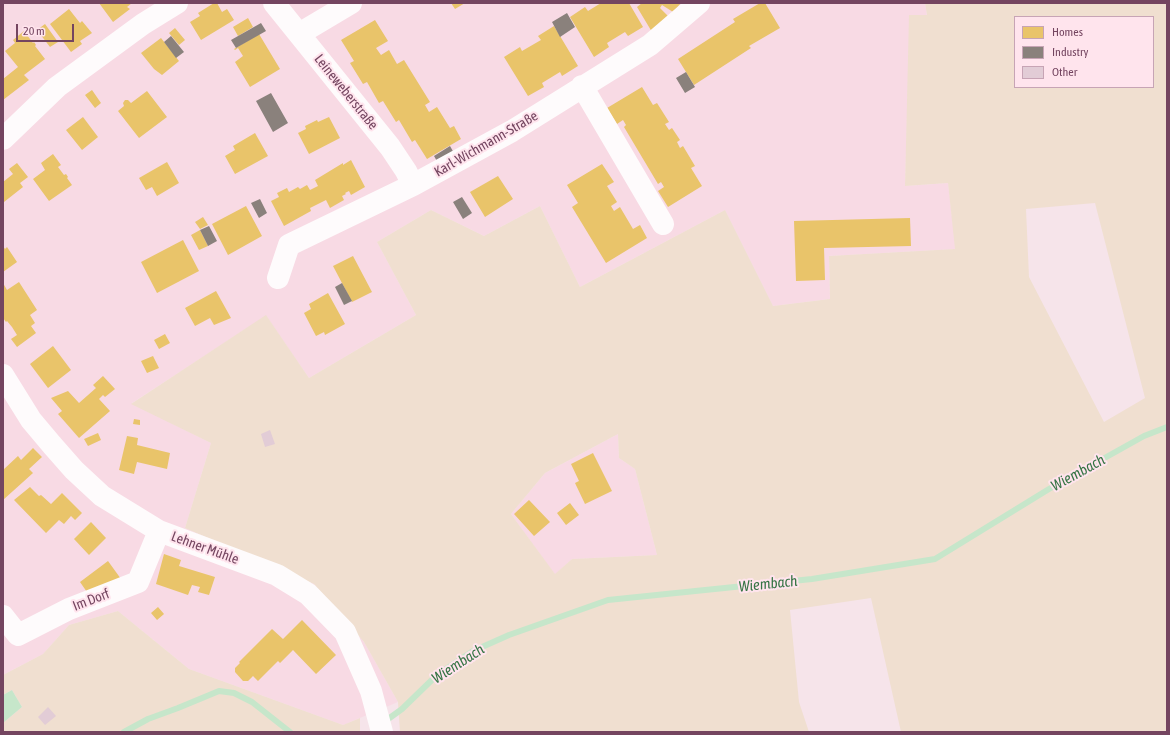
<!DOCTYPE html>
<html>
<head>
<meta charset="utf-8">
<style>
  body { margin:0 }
  #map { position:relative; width:1170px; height:735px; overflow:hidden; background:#f6e4ea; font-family:"Asap Condensed",sans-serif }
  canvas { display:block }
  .frame { position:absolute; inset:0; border:4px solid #744560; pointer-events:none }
  .legend { position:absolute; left:1014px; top:16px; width:140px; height:72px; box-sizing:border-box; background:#ffe4ed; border:1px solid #c7a4b5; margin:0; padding:5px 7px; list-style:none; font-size:12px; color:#744560 }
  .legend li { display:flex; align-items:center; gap:8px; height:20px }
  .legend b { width:20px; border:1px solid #c7a4b5 }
  .scale { position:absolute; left:16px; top:24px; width:58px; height:18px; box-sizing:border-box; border:2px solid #744560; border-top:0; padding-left:5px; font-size:12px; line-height:14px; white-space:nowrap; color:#744560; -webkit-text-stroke:3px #ffe4ed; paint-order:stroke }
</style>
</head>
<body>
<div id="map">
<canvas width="1170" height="735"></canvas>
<div class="frame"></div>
<ul class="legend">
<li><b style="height:11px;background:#e9c46a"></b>Homes</li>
<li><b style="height:11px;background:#8a817c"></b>Industry</li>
<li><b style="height:11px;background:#e2ccd6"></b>Other</li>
</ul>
<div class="scale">20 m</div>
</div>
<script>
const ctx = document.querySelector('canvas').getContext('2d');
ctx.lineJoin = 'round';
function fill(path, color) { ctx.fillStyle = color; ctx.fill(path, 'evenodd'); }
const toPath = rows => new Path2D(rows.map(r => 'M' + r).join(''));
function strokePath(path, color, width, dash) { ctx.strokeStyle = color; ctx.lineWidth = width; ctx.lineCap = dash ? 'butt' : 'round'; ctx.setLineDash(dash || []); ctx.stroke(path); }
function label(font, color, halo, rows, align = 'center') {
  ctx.font = font + ' "Asap Condensed",sans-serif'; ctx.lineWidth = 4; ctx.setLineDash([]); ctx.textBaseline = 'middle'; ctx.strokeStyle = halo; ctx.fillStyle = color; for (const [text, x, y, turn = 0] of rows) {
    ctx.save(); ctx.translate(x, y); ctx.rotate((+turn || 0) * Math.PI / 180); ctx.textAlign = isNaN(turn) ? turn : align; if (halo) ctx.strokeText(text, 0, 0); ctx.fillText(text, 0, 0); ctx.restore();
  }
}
fill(toPath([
  [3,3,925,3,927,16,910,15,905,186,948,183,956,249,829,256,830,299,773,306,725,210,580,287,540,206,484,236,431,210,377,242,416,315,309,378,266,316,132,403,211,443,185,528,314,584,364,642,398,702,343,725,189,669,118,611,69,625,43,654,3,675],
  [618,434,619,458,635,469,657,555,572,559,555,575,511,514,545,473]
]), '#f8dae4');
fill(toPath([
  [925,3,1167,3,1167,732,901,732,871,598,790,610,799,702,809,732,400,732,398,702,364,642,314,584,185,528,211,443,131,404,266,315,309,378,416,315,377,242,431,210,484,236,540,206,580,287,725,210,773,306,830,299,829,256,955,249,948,183,905,186,909,15,927,15],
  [1015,17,1153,17,1153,87,1015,87],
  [1095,203,1145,398,1104,422,1029,277,1026,209],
  [618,434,619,458,635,469,657,555,572,559,555,574,511,514,545,473],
  [118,611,189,669,343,725,360,718,360,732,3,732,3,723,22,707,12,690,3,695,3,675,43,654,69,625]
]), '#f0dfd0');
fill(toPath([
  [12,690,22,707,3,723,3,695]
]), '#c6e6ca');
fill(toPath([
  [99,3,132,3,127,7,130,9,113,22],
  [214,3,217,3,222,12,227,9,234,20,201,40,190,22,200,16,198,13],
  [451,3,465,3,455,9],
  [601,3,629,3,643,27,628,36,625,32,607,43,609,47,594,57,570,17,585,7,588,11],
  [642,3,681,3,673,12,662,5,660,8,669,17,652,32,637,7],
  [760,3,765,3,780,28,749,46,751,48,694,85,678,59,735,22,733,19],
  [69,9,80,23,82,21,92,33,80,41,82,44,71,52,50,24],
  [248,18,253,27,238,36,233,27],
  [375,20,388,41,376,48,381,55,389,50,397,64,404,60,430,102,425,105,429,112,437,107,450,128,454,126,461,139,427,159,415,140,412,142,399,120,396,122,383,101,379,103,367,82,363,84,350,63,354,61,341,40],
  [45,24,58,42,50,47,37,30],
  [554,26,578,66,562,76,560,72,542,83,544,87,528,96,504,57,520,47,522,51,541,40,538,36],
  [175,28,185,40,179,45,169,33],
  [24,31,33,43,34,42,36,45,35,46,45,59,24,75,29,80,3,100,3,79,18,67,5,51,15,43,13,40],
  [259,34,280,69,250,87,235,62,243,56,238,48,235,50,234,49],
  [161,38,179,61,162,75,154,69,141,53],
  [642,87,653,105,657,103,669,122,665,124,669,130,672,128,680,140,677,142,680,148,683,146,695,166,691,168,702,186,668,207,658,191,664,187,661,182,658,184,624,127,626,125,623,120,617,124,607,108],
  [92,90,101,103,95,108,85,95],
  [147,91,167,117,139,138,118,111,124,106,123,103,125,100,128,100,131,103],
  [83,117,98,137,82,150,66,130],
  [329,117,340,138,309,154,298,133,306,129,305,126,317,120,318,122],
  [255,133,268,156,235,174,225,156,235,150,233,146],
  [53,154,61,165,58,167,64,175,66,174,68,177,67,178,72,185,49,201,33,179,45,170,41,163],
  [351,160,365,187,351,195,349,191,345,193,346,194,342,196,344,200,330,208,326,200,310,208,311,211,284,226,271,201,279,197,277,193,287,188,289,192,298,187,300,189,307,185,310,190,318,186,315,180,343,163,343,165],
  [167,162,179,183,157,196,152,187,146,190,139,178],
  [17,163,28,177,20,183,23,187,4,202,3,182,13,174,9,169],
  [602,164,614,182,607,186,617,202,611,206,614,211,620,207,633,229,640,225,647,238,606,263,572,207,578,203,567,185],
  [498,176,513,199,485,217,470,192],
  [246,206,262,236,228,255,212,224],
  [203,217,208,225,200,229,195,222],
  [910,218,911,246,824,248,825,280,796,281,794,221],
  [200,230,208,246,199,250,191,235],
  [183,240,199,271,157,293,141,262],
  [3,246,5,249,7,247,17,262,3,272],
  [353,256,372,292,352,302,333,266],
  [19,282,37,310,30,315,35,323,31,326,36,333,17,347,11,339,17,335,12,327,7,321,6,322,3,318,3,283,7,290],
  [216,291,231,318,214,325,210,318,195,326,185,308],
  [328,293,345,324,325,335,324,332,316,336,304,313,311,309,309,304],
  [165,334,170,343,159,349,154,340],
  [53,346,71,370,48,388,30,364],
  [153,356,159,368,147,373,141,361],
  [103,376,115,389,105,397,103,395,99,399,110,411,79,438,58,414,62,411,51,398,68,391,79,403,96,388,93,385],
  [134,419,140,420,140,425,133,424],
  [98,433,101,440,88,446,84,439],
  [127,436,138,438,137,445,170,453,167,469,137,462,134,474,119,470],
  [33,448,42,457,29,469,33,473,3,500,3,470,18,456,21,460],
  [593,453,612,491,585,504,575,483,579,481,571,464],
  [30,487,39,496,41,495,51,504,62,493,82,513,75,520,71,516,64,524,59,520,46,533,14,500],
  [529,500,550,522,534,536,514,514],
  [570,503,579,515,566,525,557,513],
  [91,522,106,538,89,555,74,539],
  [164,554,181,560,179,566,215,577,209,595,198,592,200,587,192,585,188,595,156,584],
  [108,561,121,579,89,595,80,582],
  [158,607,164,614,157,620,151,613],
  [302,620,336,655,316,674,293,650,280,663,278,661,258,681,253,676,248,681,243,681,235,672,235,668,240,663,239,662,272,629,283,639]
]), '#e9c46a');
fill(toPath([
  [567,13,575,27,560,37,552,22],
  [261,23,266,31,236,48,231,40],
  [171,36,184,52,176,58,164,42],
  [686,72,695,87,685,93,676,78],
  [271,93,288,123,273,132,256,101],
  [450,146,454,153,438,163,434,156],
  [462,197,472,213,463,219,453,202],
  [260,199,267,213,259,218,251,203],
  [209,226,217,241,208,246,200,230],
  [342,283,352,301,344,305,335,287]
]), '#8a817c');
strokePath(toPath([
  [384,722,402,709,437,675,473,651,509,635,608,600,812,579,935,559,1049,489,1144,436,1167,427],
  [124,732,148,719,178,708,219,691,234,693,252,702,290,732]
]), '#c6e6ca', 6);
fill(toPath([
  [270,430,275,444,265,447,261,434],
  [48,707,56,716,45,725,38,717]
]), '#e2ccd6');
strokePath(toPath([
  [274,3,390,147,406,171,413,185],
  [299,34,351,3],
  [582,86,663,224],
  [3,139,57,87,143,24,177,3],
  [278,278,289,245,413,185,512,131,650,45,699,3],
  [3,375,31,420,52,445,74,470,102,496,159,531,277,575,308,594,345,632,371,691,382,732],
  [3,616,18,635,69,609,138,582,159,531]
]), '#fefbfc', 22);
label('14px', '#744560', '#ffe4ed', [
  ["Leineweberstraße",346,92,51],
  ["Karl-Wichmann-Straße",486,144,-30],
  ["Lehner Mühle",205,548,20],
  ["Im Dorf",91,600,-21]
]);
label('italic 15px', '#357444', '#ffe4ed', [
  ["Wiembach",1078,473,-29],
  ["Wiembach",768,584,-6],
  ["Wiembach",458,664,-33]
]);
</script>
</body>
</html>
